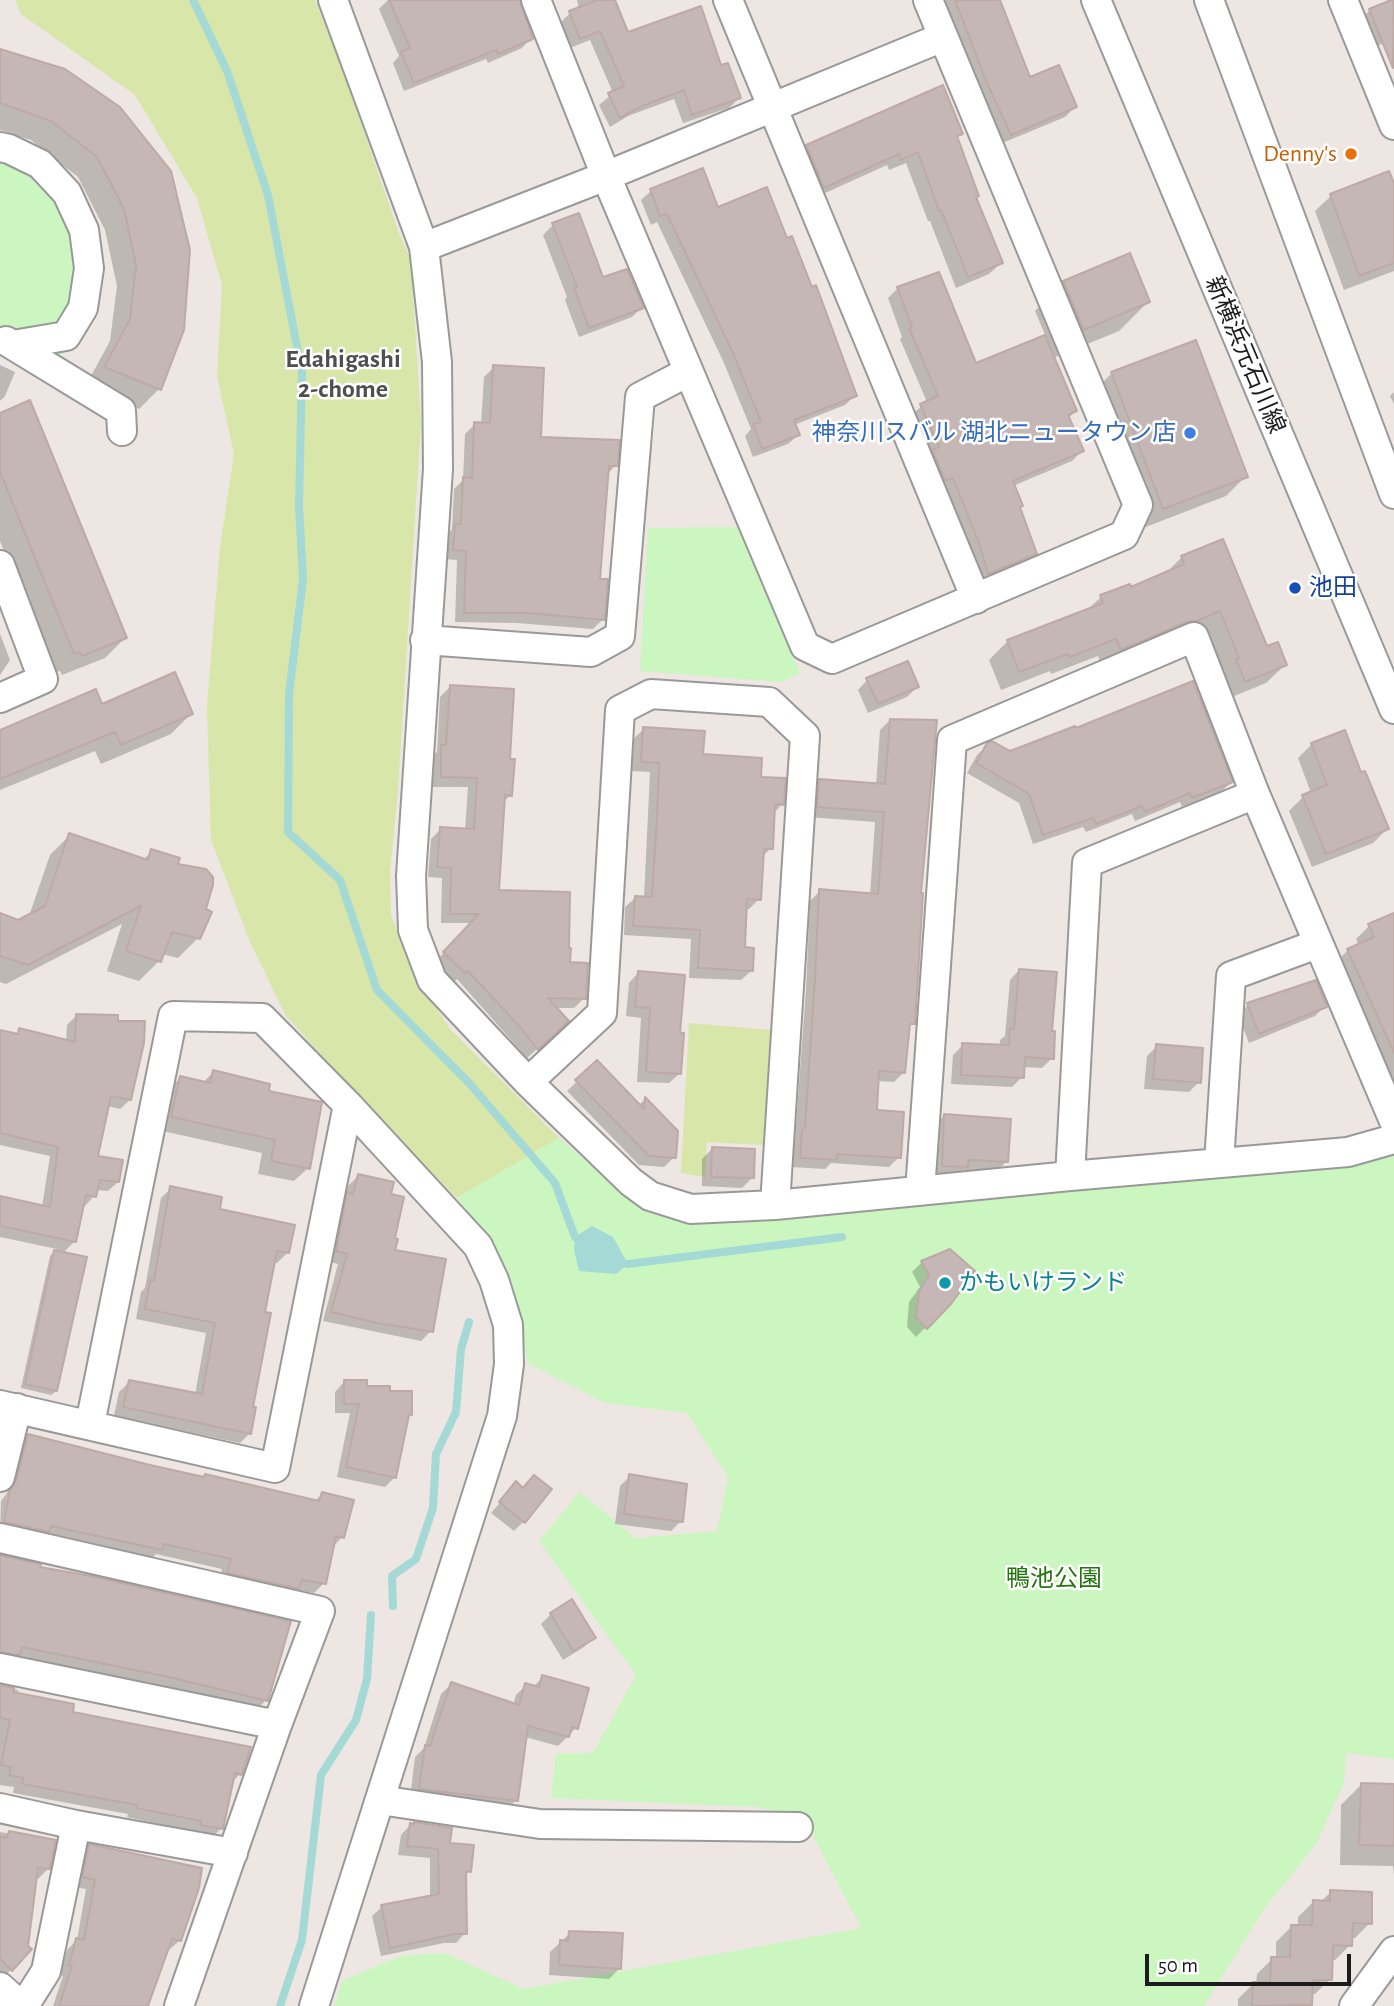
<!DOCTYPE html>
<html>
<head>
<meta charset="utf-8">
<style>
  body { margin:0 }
  #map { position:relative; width:1394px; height:2006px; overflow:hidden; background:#ede6e2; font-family:"Alegreya Sans",sans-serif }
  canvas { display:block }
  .scale { position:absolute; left:1145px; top:1954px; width:206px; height:32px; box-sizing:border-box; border:4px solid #1c1c1c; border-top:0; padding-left:9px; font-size:21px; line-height:24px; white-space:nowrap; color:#1c1c1c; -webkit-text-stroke:5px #fff; paint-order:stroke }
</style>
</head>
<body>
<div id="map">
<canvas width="1394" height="2006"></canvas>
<div class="scale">50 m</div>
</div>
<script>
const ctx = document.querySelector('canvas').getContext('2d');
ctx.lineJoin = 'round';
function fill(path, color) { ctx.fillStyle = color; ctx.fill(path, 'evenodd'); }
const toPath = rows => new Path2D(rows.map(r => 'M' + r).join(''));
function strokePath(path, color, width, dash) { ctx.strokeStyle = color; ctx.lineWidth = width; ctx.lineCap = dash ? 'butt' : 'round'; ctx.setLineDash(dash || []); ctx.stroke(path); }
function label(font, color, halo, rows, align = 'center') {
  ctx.font = font + ' "Alegreya Sans","Noto Sans JP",sans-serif'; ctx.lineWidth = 5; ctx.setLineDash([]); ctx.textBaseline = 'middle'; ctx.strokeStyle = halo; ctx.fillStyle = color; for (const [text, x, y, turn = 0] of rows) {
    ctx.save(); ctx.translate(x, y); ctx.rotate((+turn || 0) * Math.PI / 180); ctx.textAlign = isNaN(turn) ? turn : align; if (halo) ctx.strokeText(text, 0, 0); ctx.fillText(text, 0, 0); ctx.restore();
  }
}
fill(toPath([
  [15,0,315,0,342,67,398,231,411,261,421,422,398,790,390,871,391,915,417,979,450,1029,559,1138,457,1198,377,1118,286,1016,250,942,211,840,207,706,220,547,234,454,217,376,222,285,197,198,135,95,21,14],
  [689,1023,772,1030,763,1145,707,1142,705,1177,681,1173]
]), '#d8e6a9');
fill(toPath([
  [0,131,35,144,70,177,100,254,101,293,76,342,38,375,0,356],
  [737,527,800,673,781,682,640,671,648,528],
  [559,1138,634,1203,674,1219,775,1219,1373,1161,1394,1156,1394,1759,1346,1753,1344,1783,1316,1844,1264,1909,1204,2006,334,2006,342,1981,400,1956,445,1953,523,1989,861,1928,803,1816,757,1807,551,1798,556,1754,593,1753,636,1675,539,1541,580,1492,635,1538,717,1531,728,1477,687,1413,605,1403,529,1364,494,1245,457,1198]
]), '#cbf6c0');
fill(toPath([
  [592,1226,613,1237,628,1264,616,1274,579,1271,574,1250,575,1237]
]), '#a4d9d6');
fill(toPath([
  [388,0,519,0,531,38,522,48,488,63,486,59,404,91,393,63,399,56,379,9],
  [577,0,613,0,627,35,720,67,739,98,729,108,683,123,674,99,628,116,610,127,599,105,613,93,590,40,570,48,560,23,570,13,579,9],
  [942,0,998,0,1029,79,1075,107,1065,117,1000,144],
  [1394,1,1394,39,1372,48,1360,20,1370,10],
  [0,51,119,109,159,389,139,409,85,387,110,341,117,286,105,230,78,177,31,140,0,130],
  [961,133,956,138,977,196,975,198,1001,263,989,274,956,288,930,221,928,221,906,163,889,170,887,165,812,199,795,158,807,146],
  [702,171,717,209,855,395,845,405,794,425,798,435,788,444,753,457,745,436,751,429,724,363,657,222,651,225,641,200,651,191],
  [1388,174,1394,188,1394,271,1344,290,1315,211,1331,196],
  [553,225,602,280,642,307,632,317,579,337,565,300,567,297,543,235],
  [1064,282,1148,302,1119,331,1053,358,1075,411,1068,419,1082,451,1072,461,1013,486,1035,554,1025,563,979,583,911,415,927,402,900,339,902,337,888,298,898,288,976,365,1046,337,1035,311],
  [0,365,15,372,5,396,0,401],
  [494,367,539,439,616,465,606,475,598,580,603,619,593,629,516,623,455,622,457,560,444,559,446,536,452,529,454,489,463,480,465,434,475,424,481,424,484,377],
  [1112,373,1246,476,1226,496,1143,528,1092,393],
  [1394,392,1394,404,1390,396],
  [0,415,125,638,105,658,62,675,60,671,53,673,0,541],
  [1182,557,1266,649,1285,665,1266,683,1227,699,1201,628,1102,667,1098,656,1051,674,1050,671,1001,690,989,660,1008,641,1086,611,1101,597,1129,586,1130,590,1164,575],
  [0,634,10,660,0,675],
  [867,680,917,687,907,697,868,713,858,690],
  [450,687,508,760,511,795,503,802,497,892,569,964,584,998,574,1008,555,1008,557,1031,527,1058,457,979,454,982,434,963,472,923,441,923,442,878,428,877,431,839,441,829,465,830,468,787,432,787,432,756,437,752,440,697],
  [101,706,191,714,171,734,101,764,95,751,0,790,0,732],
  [890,720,919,894,913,1023,908,1028,904,1072,894,1082,877,1081,875,1112,899,1157,889,1167,831,1163,825,1169,791,1167,793,1140,795,1138,806,990,810,901,820,891,870,895,875,822,808,817,810,791,820,781,876,785,880,730],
  [644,729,701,756,759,778,782,804,773,814,771,848,761,858,759,899,749,909,745,909,743,948,751,971,741,980,689,978,691,939,624,935,625,907,635,898,644,898,650,772,632,771,634,738],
  [1312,744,1360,774,1387,829,1373,843,1312,867,1289,811,1303,797,1311,793,1298,758],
  [988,745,1010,753,1231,782,1221,792,1182,807,1180,802,1135,821,1132,814,1086,832,1083,827,1033,844,1019,803,967,773,977,755],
  [70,835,143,860,152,851,176,865,198,938,178,958,162,954,159,961,139,981,107,971,122,924,6,984,0,982,0,915,18,921,29,916,50,855],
  [1394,915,1394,1113,1335,963,1348,950,1359,946,1356,939,1369,926],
  [1019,970,1050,1032,1052,1058,1042,1068,1023,1067,1022,1077,1012,1087,951,1084,953,1055,963,1045,1000,1047,1000,1040,1005,1036,1010,980],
  [638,973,678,1034,679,1074,669,1083,637,1082,641,1018,626,1016,629,983],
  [1248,1005,1325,1006,1315,1016,1249,1043,1238,1015],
  [76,1016,130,1100,120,1109,107,1106,96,1158,118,1182,108,1191,96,1190,94,1196,85,1206,82,1205,75,1241,63,1253,56,1391,51,1395,21,1388,50,1256,57,1249,0,1237,0,1197,42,1207,50,1156,0,1145,0,1032,15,1035,20,1030,66,1042,67,1025],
  [1157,1046,1199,1082,1189,1092,1144,1089,1147,1056],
  [597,1062,638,1106,645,1099,676,1132,674,1157,664,1167,639,1165,567,1091],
  [213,1072,266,1092,308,1168,294,1181,258,1174,262,1153,158,1130,167,1091,180,1078,203,1083],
  [944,1116,1007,1161,997,1171,963,1170,956,1177,933,1176,934,1126],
  [712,1149,752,1178,742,1188,702,1186,702,1159],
  [358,1176,389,1195,393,1251,431,1331,421,1341,323,1321,338,1264,327,1261,338,1204,346,1196,348,1186],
  [171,1188,218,1211,287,1253,277,1263,273,1262,263,1313,250,1433,240,1443,114,1416,119,1392,129,1382,195,1395,206,1333,136,1319,141,1292,145,1288,161,1198],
  [922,1262,950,1303,916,1337,907,1327,909,1302,920,1287,912,1272],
  [344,1382,388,1393,410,1414,407,1418,395,1477,385,1487,337,1477,350,1413,335,1413,335,1392],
  [28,1436,150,1467,315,1501,322,1494,342,1537,333,1547,324,1583,314,1593,296,1590,288,1598,219,1582,222,1569,156,1554,151,1559,0,1533,1,1501,7,1493,18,1446],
  [630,1476,681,1521,671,1531,615,1524,620,1486],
  [516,1484,524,1521,514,1531,491,1513],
  [0,1556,38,1569,266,1700,256,1710,158,1686,16,1657,0,1663],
  [571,1602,594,1637,584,1647,563,1660,541,1624,551,1614],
  [543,1677,576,1728,558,1746,525,1737,516,1800,506,1810,410,1798,415,1757,424,1748,441,1694,451,1684,513,1705,516,1695,526,1685,533,1687],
  [0,1685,18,1690,17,1695,240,1774,231,1783,221,1828,212,1838,191,1834,192,1831,127,1817,128,1814,13,1793,14,1787,0,1785],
  [1362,1784,1394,1785,1394,1875,1393,1866,1340,1865,1341,1805],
  [410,1825,448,1844,470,1871,464,1876,465,1933,456,1943,444,1943,381,1956,372,1916,382,1907,430,1897,430,1858,398,1855,401,1835],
  [0,1832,54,1842,48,1869,38,1879,35,1878,27,1946,30,1950,0,1981],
  [90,1846,179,1941,169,1950,166,1950,146,2006,53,2006,63,1976,60,1975,67,1950,77,1940,86,1889,73,1887,80,1856],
  [1331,1892,1370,1923,1355,1938,1351,1938,1350,1945,1335,1960,1331,1960,1330,1979,1315,1994,1310,1994,1310,2004,1308,2006,1238,2006,1238,1999,1253,1984,1256,1984,1257,1974,1272,1959,1276,1959,1276,1942,1291,1927,1298,1927,1298,1917,1313,1902,1320,1902],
  [570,1933,619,1969,609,1979,549,1975,550,1952]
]), '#0003');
strokePath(toPath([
  [193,0,227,71,268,195,302,373,299,506,303,579,289,694,288,832,340,880,377,990,470,1084,555,1183,575,1237],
  [628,1264,842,1237],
  [393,1606,392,1576,416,1559,433,1508,436,1454,456,1412,461,1349,469,1322],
  [280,2006,302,1940,321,1775,356,1720,367,1679,371,1615]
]), '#a4d9d6', 8);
const building = toPath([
  [389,0,520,0,533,39,498,54,496,50,414,83,401,52,410,48,389,0],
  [597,0,615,0,628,32,701,6,721,65,728,63,741,98,692,115,684,90,640,107,620,118,608,93,624,86,600,31,580,39,569,11,597,0],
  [955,0,1000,0,1030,77,1059,65,1077,107,1011,135,987,83,955,0],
  [1391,0,1394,0,1393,68,1369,9,1391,0],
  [0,49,65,69,120,107,171,171,190,250,184,330,161,390,104,367,130,319,136,265,124,209,97,157,51,121,0,103,0,49],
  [943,85,963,134,957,136,979,196,976,197,1003,263,968,277,941,210,939,211,918,152,901,160,899,154,824,188,806,145,943,85],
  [703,168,718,207,767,187,787,238,792,236,812,287,816,285,857,396,794,420,800,435,762,449,753,424,761,422,733,353,667,214,660,216,650,189,703,168],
  [1389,171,1394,183,1394,263,1359,276,1330,194,1389,171],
  [579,213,603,277,627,269,644,308,589,328,574,288,577,287,552,223,579,213],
  [1130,253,1150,302,1084,330,1063,281,1130,253],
  [939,272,976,363,1045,335,1077,411,1068,415,1084,451,1013,481,1023,506,1020,507,1037,554,988,574,979,543,953,478,945,481,932,450,939,447,920,404,938,396,909,328,912,327,897,287,939,272],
  [1196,340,1248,477,1163,509,1111,372,1196,340],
  [493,365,544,368,541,437,620,440,618,466,609,466,600,579,608,579,605,620,527,613,464,613,466,551,453,550,455,524,461,524,463,477,472,478,474,422,490,423,493,365],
  [30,400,127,638,82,656,80,652,74,654,0,472,0,413,30,400],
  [1223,539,1267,646,1278,642,1287,665,1245,682,1236,659,1239,658,1220,611,1197,621,1187,622,1121,650,1116,639,1070,657,1068,654,1019,672,1007,640,1103,603,1100,595,1130,584,1131,587,1184,564,1181,556,1223,539],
  [908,661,919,687,878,704,866,678,908,661],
  [175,672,193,714,121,745,115,732,0,779,0,730,96,689,102,704,175,672],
  [1193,681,1233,782,1192,798,1190,793,1145,812,1142,806,1096,824,1093,818,1043,835,1029,794,976,763,987,743,992,741,1010,751,1075,726,1076,728,1193,681],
  [450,685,514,689,510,759,515,759,512,796,505,795,499,890,570,892,569,948,571,948,570,962,588,963,586,999,548,998,569,1021,538,1050,520,1027,468,971,465,973,443,952,479,914,450,914,451,868,437,867,440,827,474,829,477,778,441,777,441,745,446,745,450,685],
  [890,719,937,720,921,893,923,893,915,1024,910,1024,905,1073,879,1071,877,1110,904,1112,901,1158,837,1154,837,1160,800,1158,802,1128,805,1128,815,978,819,889,878,894,884,812,817,807,819,779,885,784,890,719],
  [643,727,705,731,703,754,762,758,761,777,786,778,784,805,775,804,773,849,764,849,761,900,747,899,745,947,754,948,753,971,698,968,700,930,633,926,635,896,652,897,657,817,659,763,641,762,643,727],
  [1345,730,1361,772,1365,771,1389,829,1326,854,1302,795,1327,785,1311,743,1345,730],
  [69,833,148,860,151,849,180,858,178,864,206,869,213,877,213,885,206,909,212,912,200,939,172,932,161,962,126,951,141,906,28,965,0,956,0,913,18,920,45,906,69,833],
  [1394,913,1394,1053,1347,949,1374,937,1368,924,1394,913],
  [1019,969,1057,972,1052,1031,1055,1031,1054,1059,1025,1057,1024,1078,961,1075,962,1043,1009,1045,1010,1029,1014,1029,1019,969],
  [638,971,685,975,680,1033,684,1033,681,1074,646,1072,650,1008,635,1007,638,971],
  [1316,980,1327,1007,1259,1034,1247,1003,1316,980],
  [76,1014,118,1015,118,1021,145,1021,144,1043,131,1100,111,1096,98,1156,123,1160,119,1182,100,1180,96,1197,86,1195,76,1242,0,1226,0,1196,50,1207,58,1147,0,1133,0,1030,18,1034,19,1028,75,1042,76,1014],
  [1156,1044,1203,1048,1201,1083,1153,1079,1156,1044],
  [597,1060,644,1109,645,1097,678,1131,676,1158,649,1156,575,1080,597,1060],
  [213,1070,270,1084,269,1091,322,1102,310,1169,271,1161,275,1140,171,1117,180,1076,210,1083,213,1070],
  [944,1114,1011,1119,1008,1162,968,1160,968,1167,942,1166,944,1114],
  [712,1147,755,1149,754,1178,711,1177,712,1147],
  [358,1174,394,1182,391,1194,404,1197,395,1238,398,1239,395,1250,446,1259,433,1332,377,1323,331,1312,347,1254,336,1251,347,1192,353,1194,358,1174],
  [170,1186,222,1197,220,1209,295,1225,289,1253,277,1251,265,1312,271,1313,253,1407,256,1407,251,1434,123,1407,129,1380,202,1394,215,1323,145,1309,150,1280,154,1281,170,1186],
  [950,1249,975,1271,951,1304,927,1329,916,1317,919,1291,929,1275,921,1261,950,1249],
  [54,1250,87,1257,57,1391,25,1384,54,1250],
  [344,1380,367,1380,367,1386,390,1386,390,1391,412,1391,412,1415,409,1415,396,1478,346,1467,359,1404,344,1404,344,1380],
  [28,1434,150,1465,204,1477,205,1474,319,1501,322,1492,354,1500,344,1538,336,1536,326,1584,302,1580,299,1589,227,1573,231,1559,164,1544,162,1550,51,1526,49,1532,4,1522,10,1490,16,1481,28,1434],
  [629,1474,687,1484,683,1522,624,1514,629,1474],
  [534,1475,552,1489,525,1523,499,1502,516,1481,523,1488,534,1475],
  [0,1555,41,1564,40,1567,91,1576,291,1621,268,1701,169,1677,22,1647,20,1655,0,1652,0,1555],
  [572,1599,596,1638,573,1651,550,1613,572,1599],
  [542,1675,589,1688,578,1729,572,1727,569,1737,528,1726,518,1801,419,1789,425,1745,430,1746,451,1682,519,1705,525,1683,539,1687,542,1675],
  [0,1685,14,1688,13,1692,74,1704,73,1712,251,1747,242,1775,235,1773,223,1829,200,1825,201,1821,136,1808,137,1805,22,1784,23,1778,9,1775,11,1767,1,1765,10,1720,0,1718,0,1685],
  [1361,1783,1394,1784,1394,1846,1359,1845,1361,1783],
  [414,1822,452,1828,450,1843,474,1845,471,1872,466,1871,467,1934,455,1934,390,1948,381,1905,439,1894,438,1849,407,1846,410,1823,414,1824,414,1822],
  [9,1831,56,1840,50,1869,38,1868,28,1946,32,1949,12,1971,0,1959,0,1837,7,1838,9,1831],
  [89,1844,202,1868,199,1888,181,1941,172,1939,148,2006,59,2006,72,1966,69,1966,76,1938,84,1940,95,1880,82,1877,89,1844],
  [1330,1890,1372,1892,1372,1924,1353,1923,1352,1946,1333,1945,1332,1980,1313,1980,1312,2005,1252,2006,1253,1982,1270,1982,1271,1957,1290,1957,1291,1925,1312,1925,1313,1900,1330,1901,1330,1890],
  [569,1931,623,1933,621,1969,559,1965,560,1940,568,1941,569,1931]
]);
fill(building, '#c4b7b6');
strokePath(building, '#bea9a5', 2);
const minor = toPath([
  [333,0,424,247,437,362,438,469,411,876,413,930,432,980,528,1082,631,1182,650,1196,691,1209,775,1205,1070,1176,1348,1152,1394,1139],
  [536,0,606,176,805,646,832,659,1124,535,1138,505,928,0],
  [728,0,976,599],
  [1096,0,1394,709],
  [1209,0,1394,494],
  [1343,0,1394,125],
  [0,147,9,149,40,164,67,193,84,230,89,268,83,308,66,336,13,345],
  [424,247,606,176,943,37],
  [6,341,121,411,122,431],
  [0,565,43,679,0,698],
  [425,640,591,652,620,636,640,397,688,372],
  [528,1082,602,1013,620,710,651,694,769,702,805,736,775,1205],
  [1219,1163,1231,976,1317,944],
  [1070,1176,1087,863,1255,794],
  [920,1191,952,740,1194,637,1255,794,1394,1121],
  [0,1405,275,1468,348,1105],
  [90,1424,173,1016,262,1018,348,1105,478,1246,494,1280,508,1325,509,1364,502,1416,314,2006],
  [0,1477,17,1408],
  [0,1538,320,1611,277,1725,179,2006],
  [0,1668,277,1725],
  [380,1800,540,1824,798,1827],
  [0,1808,76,1825,233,1853],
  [0,1987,21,2006],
  [24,2006,46,1971,76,1825],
  [1354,2006,1394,1951]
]);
strokePath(minor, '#999', 32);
strokePath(minor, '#fff', 28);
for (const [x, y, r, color] of [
  [1351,154,7,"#e8710a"],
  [1190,433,7,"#3f7fe0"],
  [1295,588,7,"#1a4fb4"],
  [945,1283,7,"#0f9aa8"]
]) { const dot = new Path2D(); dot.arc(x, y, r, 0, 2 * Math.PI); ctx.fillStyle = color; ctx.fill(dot); strokePath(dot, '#fff', 2.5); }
label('24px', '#c56008', '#fff', [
  ["Denny's",1337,154]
], 'right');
label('24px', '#1c1c1c', '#fff', [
  ["新横浜元石川線",1245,355,67]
]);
label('24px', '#366cbe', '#fff', [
  ["神奈川スバル 湖北ニュータウン店",1176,433]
], 'right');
label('24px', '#164399', '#fff', [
  ["池田",1309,588]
], 'left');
label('24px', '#0d838f', '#fff', [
  ["かもいけランド",959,1283]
], 'left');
label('24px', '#247410', '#fff', [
  ["鴨池公園",1054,1579]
]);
label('bold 26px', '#4f4f4f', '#fff', [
  ["Edahigashi",343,359],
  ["2-chome",343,389]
]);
</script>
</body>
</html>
